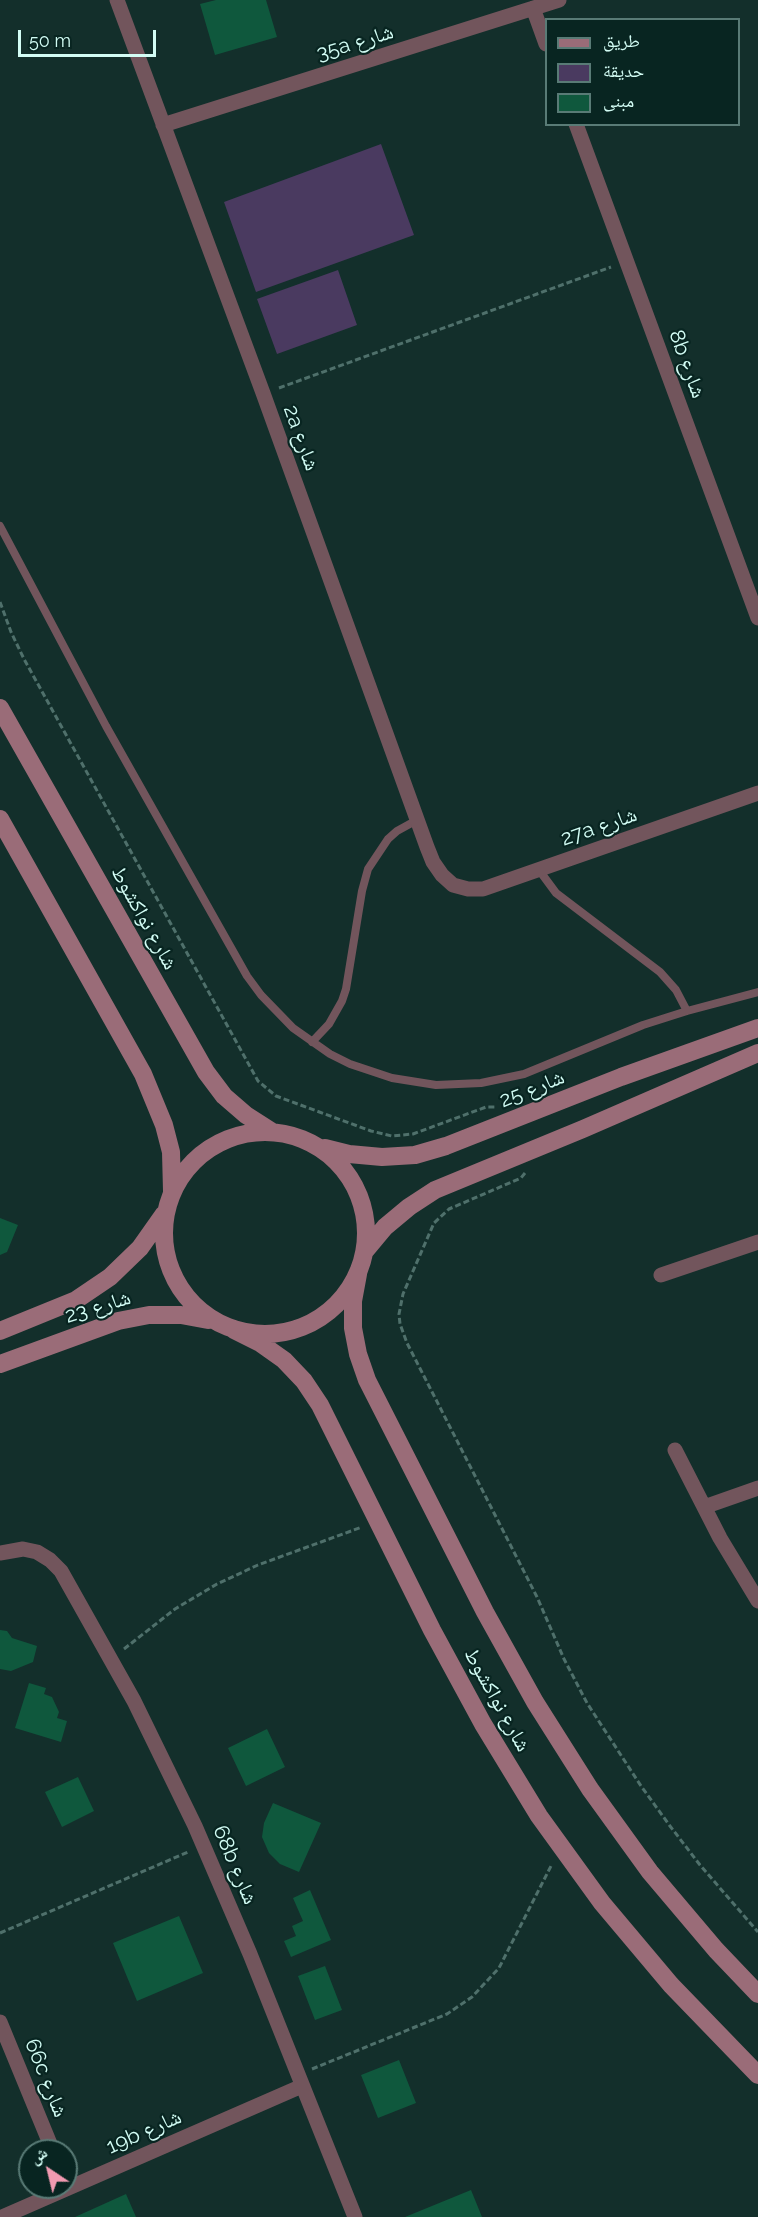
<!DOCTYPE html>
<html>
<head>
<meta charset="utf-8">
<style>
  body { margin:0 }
  #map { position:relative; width:758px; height:2217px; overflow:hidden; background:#132f2b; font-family:Raleway,"Noto Naskh Arabic",sans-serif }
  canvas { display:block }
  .legend { position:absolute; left:545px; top:18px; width:195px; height:108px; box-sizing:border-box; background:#082521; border:2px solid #597b76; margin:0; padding:8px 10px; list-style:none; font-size:18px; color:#d3fdf5 }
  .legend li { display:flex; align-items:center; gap:12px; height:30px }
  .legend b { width:30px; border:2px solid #597b76 }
  .north { position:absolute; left:18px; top:2139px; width:60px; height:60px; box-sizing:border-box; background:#082521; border:2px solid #597b76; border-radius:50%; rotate:325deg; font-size:16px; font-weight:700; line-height:24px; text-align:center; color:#d3fdf5 }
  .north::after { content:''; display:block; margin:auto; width:21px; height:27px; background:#f19ab1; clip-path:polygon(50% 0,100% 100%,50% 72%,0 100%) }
  .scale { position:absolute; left:18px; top:30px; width:138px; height:27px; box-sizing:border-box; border:3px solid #d3fdf5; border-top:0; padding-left:8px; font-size:18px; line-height:21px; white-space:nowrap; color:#d3fdf5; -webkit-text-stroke:4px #082521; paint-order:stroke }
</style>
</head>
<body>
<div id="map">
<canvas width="758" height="2217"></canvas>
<ul class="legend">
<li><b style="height:8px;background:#9a6c78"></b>طريق</li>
<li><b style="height:16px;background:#4a3a60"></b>حديقة</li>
<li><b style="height:16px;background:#0f583d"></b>مبنى</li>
</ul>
<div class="north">ش</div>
<div class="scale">50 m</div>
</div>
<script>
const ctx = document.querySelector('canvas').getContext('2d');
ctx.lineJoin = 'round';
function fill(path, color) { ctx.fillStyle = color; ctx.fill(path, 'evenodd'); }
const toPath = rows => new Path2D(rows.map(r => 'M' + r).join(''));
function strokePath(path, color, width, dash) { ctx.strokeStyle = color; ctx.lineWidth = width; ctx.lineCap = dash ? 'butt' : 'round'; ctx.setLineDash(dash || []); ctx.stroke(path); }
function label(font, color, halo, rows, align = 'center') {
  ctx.font = font + ' Raleway,"Noto Naskh Arabic",sans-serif'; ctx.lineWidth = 4.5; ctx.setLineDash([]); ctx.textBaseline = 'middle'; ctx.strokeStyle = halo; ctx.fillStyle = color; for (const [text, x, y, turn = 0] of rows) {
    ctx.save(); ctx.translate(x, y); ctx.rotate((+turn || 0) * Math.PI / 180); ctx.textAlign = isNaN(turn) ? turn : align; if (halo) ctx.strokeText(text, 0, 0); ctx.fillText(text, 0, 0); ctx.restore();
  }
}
fill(toPath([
  [381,144,414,235,256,292,224,202],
  [338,270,357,325,277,354,257,299]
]), '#4a3a60');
fill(toPath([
  [216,0,266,0,277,37,215,55,200,4],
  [0,1218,18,1225,7,1252,0,1255],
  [0,1630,7,1631,12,1638,37,1646,33,1662,11,1671,0,1669],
  [29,1683,46,1688,44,1694,52,1697,59,1712,57,1718,67,1721,61,1742,15,1728],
  [267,1729,285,1767,246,1786,228,1748],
  [78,1777,94,1811,62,1827,45,1792],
  [273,1803,321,1823,299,1872,280,1864,269,1853,262,1837,264,1823],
  [310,1890,331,1940,291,1957,284,1941,296,1936,292,1926,303,1921,293,1898],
  [179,1916,203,1973,137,2001,113,1943],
  [325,1966,342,2010,315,2020,298,1976],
  [399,2060,416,2103,378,2118,361,2075],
  [471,2190,482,2217,405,2217],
  [126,2194,136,2217,75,2217]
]), '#0f583d');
strokePath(toPath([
  [279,388,611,267],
  [0,602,11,632,24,659,258,1081,276,1096,371,1131,392,1136,413,1134,486,1107,496,1107],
  [525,1173,521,1178,449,1209,434,1223,403,1294,399,1314,400,1324,407,1343,537,1597,564,1659,587,1703,641,1786,670,1826,700,1865,758,1932],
  [124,1649,175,1609,217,1584,258,1565,362,1527],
  [0,1933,188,1852],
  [312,2069,447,2014,472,1997,499,1968,552,1864]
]), '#4f706b', 3, [6, 3]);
strokePath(toPath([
  [0,526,106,726,247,976,261,995,293,1028,330,1054,350,1064,392,1078,436,1085,481,1083,524,1074,643,1025,687,1011,758,992],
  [539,870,556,893,660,972,676,990,687,1011],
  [312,1042,329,1024,342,1001,346,989,362,891,368,869,388,839,397,831,417,820]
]), '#72555c', 8);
strokePath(toPath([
  [117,0,263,393,427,847,433,862,442,875,453,885,468,889,483,889,758,793],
  [533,8,546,44],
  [576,124,758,618],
  [163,125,559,0],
  [661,1275,758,1242],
  [675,1450,720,1538,758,1601],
  [704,1507,758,1488],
  [0,1553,23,1549,37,1552,50,1560,61,1571,134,1701,195,1826,250,1954,355,2217],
  [0,2022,53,2151],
  [2,2217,302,2086]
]), '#72555c', 15);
strokePath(toPath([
  [0,708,206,1072,224,1096,246,1115,271,1131],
  [0,819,143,1074,164,1125,171,1152,172,1191],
  '164 1233a101 101 0 1 1 202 0a101 101 0 1 1-202 0Z',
  [325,1148,349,1154,382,1157,415,1155,446,1146,621,1077,758,1028],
  [365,1251,385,1227,409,1207,435,1190,583,1129,758,1053],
  [358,1274,353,1301,353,1328,358,1354,367,1380,485,1612,535,1702,590,1789,650,1872,716,1950,758,1994],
  [234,1330,260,1343,284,1360,304,1381,320,1405,432,1630,483,1724,539,1816,602,1903,671,1985,758,2075],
  [0,1331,76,1300,110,1277,140,1248,164,1214],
  [0,1364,118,1321,149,1315,181,1315,208,1320]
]), '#9a6c78', 18);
label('21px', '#d3fdf5', '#082521', [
  ["35a شارع",355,43,-17],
  ["8b شارع",687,364,70],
  ["2a شارع",301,438,70],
  ["27a شارع",599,827,-19],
  ["شارع نواكشوط",144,918,61],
  ["شارع 25",532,1089,-22],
  ["شارع 23",98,1307,-17],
  ["شارع نواكشوط",497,1700,61],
  ["68b شارع",235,1865,67],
  ["66c شارع",46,2078,68],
  ["19b شارع",144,2132,-24]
]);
</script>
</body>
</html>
